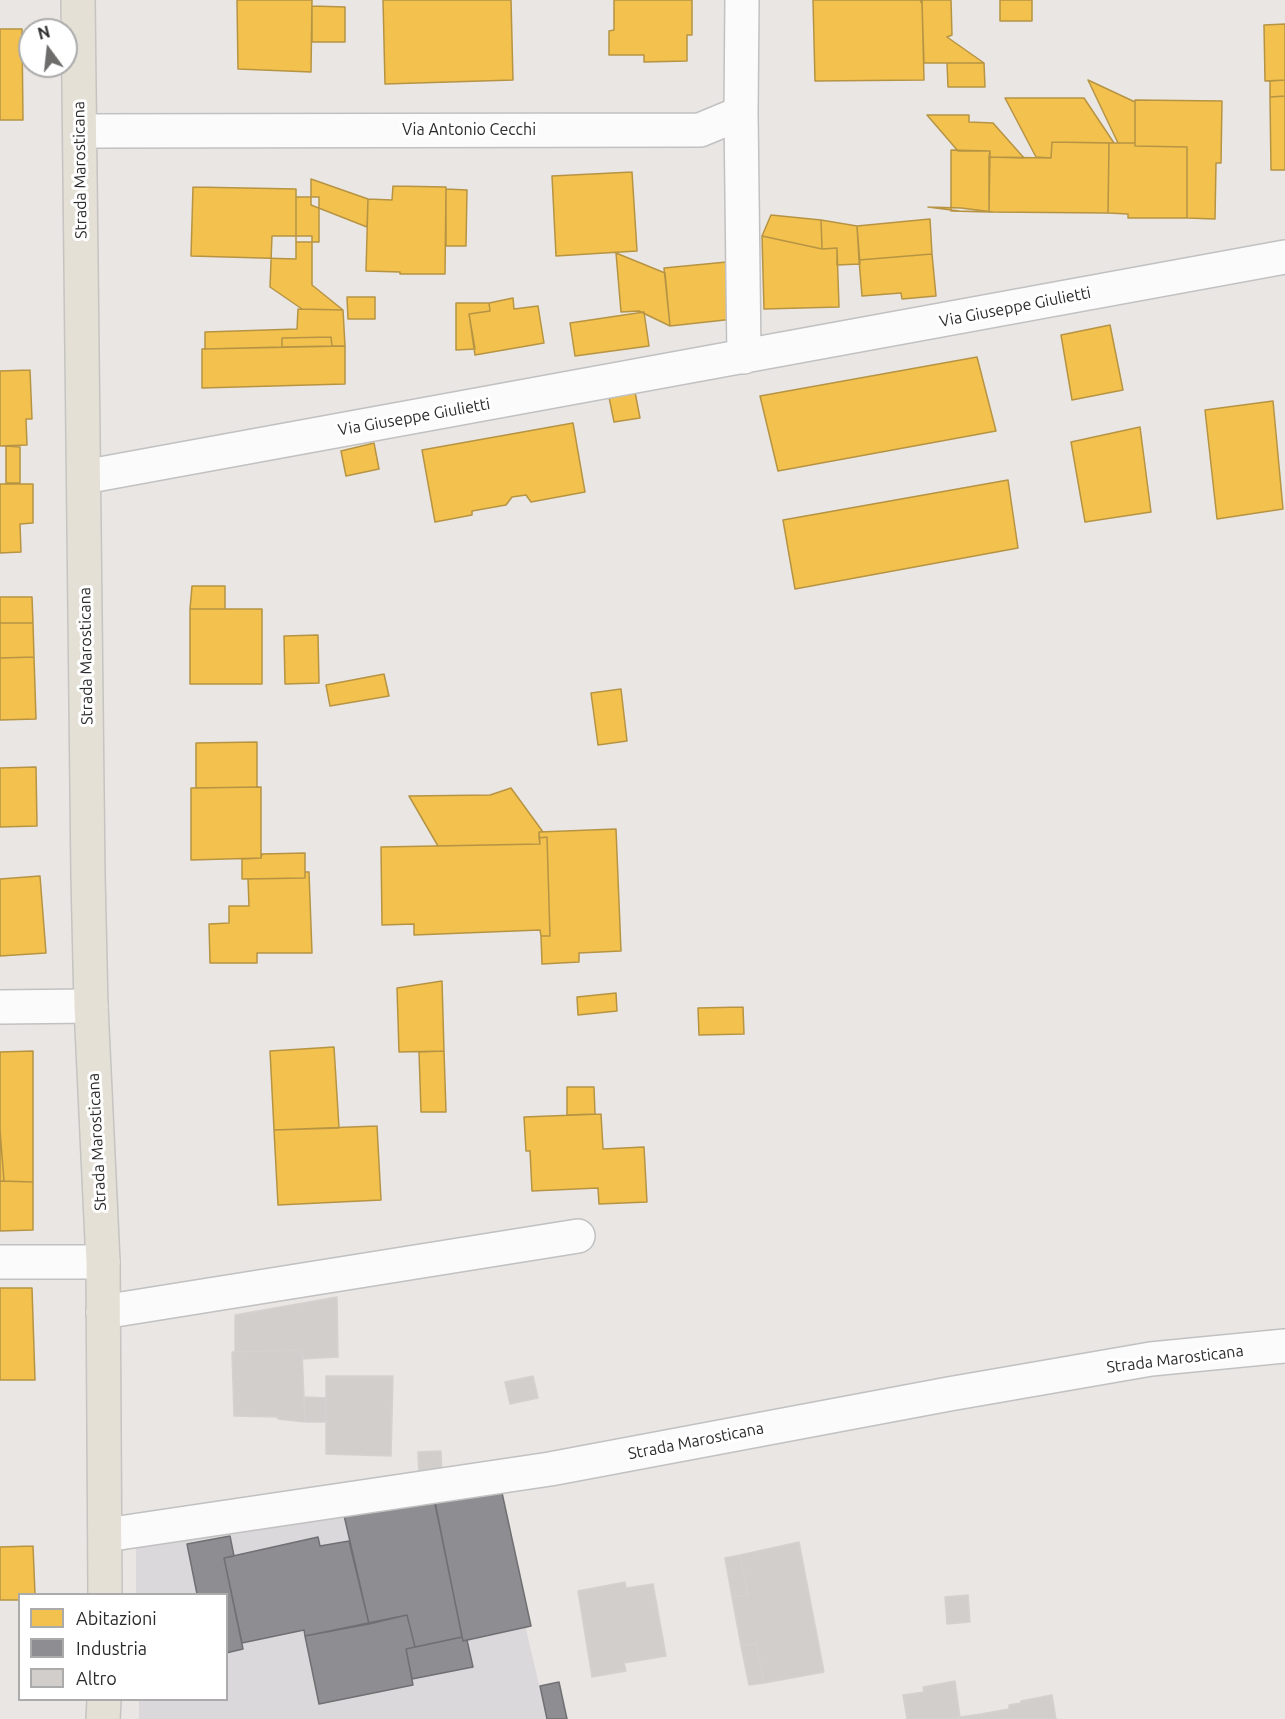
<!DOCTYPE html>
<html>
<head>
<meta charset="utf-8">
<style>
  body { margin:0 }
  #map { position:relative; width:1285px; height:1719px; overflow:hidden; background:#e9e6e3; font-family:Ubuntu,sans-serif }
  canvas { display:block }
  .legend { position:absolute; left:18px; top:1593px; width:210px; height:108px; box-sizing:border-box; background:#fff; border:2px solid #ababab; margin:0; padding:8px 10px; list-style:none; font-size:18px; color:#2c2c2c }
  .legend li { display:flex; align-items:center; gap:12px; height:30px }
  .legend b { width:30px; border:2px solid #ababab }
  .north { position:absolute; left:18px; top:18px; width:60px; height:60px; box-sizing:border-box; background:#fff; border:2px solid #ababab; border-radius:50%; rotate:345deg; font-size:16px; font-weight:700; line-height:24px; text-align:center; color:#2c2c2c }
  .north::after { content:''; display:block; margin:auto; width:21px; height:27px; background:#6e6d6c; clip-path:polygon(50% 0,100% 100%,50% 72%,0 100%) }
</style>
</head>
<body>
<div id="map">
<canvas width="1285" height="1719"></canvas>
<ul class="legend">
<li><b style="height:16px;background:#f2c14e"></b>Abitazioni</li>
<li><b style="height:16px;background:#8d8d92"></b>Industria</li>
<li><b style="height:16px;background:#d1cecc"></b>Altro</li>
</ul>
<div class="north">N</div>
</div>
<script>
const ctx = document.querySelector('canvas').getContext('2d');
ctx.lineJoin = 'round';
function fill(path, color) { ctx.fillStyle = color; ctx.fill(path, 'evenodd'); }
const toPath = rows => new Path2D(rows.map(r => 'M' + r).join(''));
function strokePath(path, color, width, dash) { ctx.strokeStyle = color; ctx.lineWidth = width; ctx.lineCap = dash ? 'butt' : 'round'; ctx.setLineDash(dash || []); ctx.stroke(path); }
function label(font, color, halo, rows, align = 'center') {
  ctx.font = font + ' Ubuntu,sans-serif'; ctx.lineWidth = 6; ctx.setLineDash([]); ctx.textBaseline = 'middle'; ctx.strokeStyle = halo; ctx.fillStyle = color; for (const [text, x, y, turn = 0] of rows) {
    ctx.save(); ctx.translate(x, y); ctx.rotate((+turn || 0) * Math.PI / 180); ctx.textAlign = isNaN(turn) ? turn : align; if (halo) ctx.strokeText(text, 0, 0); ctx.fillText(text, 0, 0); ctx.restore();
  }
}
fill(toPath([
  [499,1479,531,1626,526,1629,547,1719,139,1719,139,1700,226,1700,226,1594,136,1594,136,1544]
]), '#dad8da');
const homes = toPath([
  [237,0,312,0,311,72,238,69,237,0],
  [383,0,511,0,513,80,385,84,383,0],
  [614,0,692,0,692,35,687,35,687,61,644,62,644,55,609,55,609,31,614,30,614,0],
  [813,0,922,0,924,80,815,81,813,0],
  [920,0,951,0,952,35,947,37,984,63,924,63,922,4,920,0],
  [1000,0,1032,0,1032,21,1000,21,1000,0],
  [312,6,345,7,345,42,312,42,312,6],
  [1285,24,1285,80,1265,81,1264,25,1285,24],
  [0,29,22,29,23,120,0,120,0,29],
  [947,63,984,63,985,87,948,87,947,63],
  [1088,80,1135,102,1135,143,1118,143,1088,80],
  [1285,80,1285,96,1270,97,1270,81,1285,80],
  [1285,96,1285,170,1271,170,1270,97,1285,96],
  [1005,98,1084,98,1114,143,1052,142,1051,158,1036,157,1005,98],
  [1135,100,1222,101,1221,163,1216,163,1215,219,1187,218,1187,147,1135,146,1135,100],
  [927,115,969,115,969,122,993,123,1024,158,989,157,990,151,958,151,927,115],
  [1052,142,1109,143,1108,213,989,212,989,157,1051,158,1052,142],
  [1109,143,1135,143,1135,146,1187,147,1187,218,1128,218,1128,214,1108,213,1109,143],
  [951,150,990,151,989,212,951,211,951,150],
  [632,172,637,251,556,256,552,176,632,172],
  [311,179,368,199,367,227,311,205,311,179],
  [393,186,446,187,445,274,400,274,400,272,366,271,368,199,392,200,393,186],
  [193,187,296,189,296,259,191,256,193,187],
  [446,189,467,190,466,246,446,246,446,189],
  [296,197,319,197,319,242,296,242,296,197],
  [928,207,961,208,993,212,959,211,928,207],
  [771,215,821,220,822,249,762,236,771,215],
  [930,219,932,254,859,260,857,226,930,219],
  [821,220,857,226,860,264,837,265,837,248,822,249,821,220],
  [272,236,312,236,312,285,343,310,302,309,270,287,272,236],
  [762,236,822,249,837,248,839,307,764,309,762,236],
  [616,253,665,273,670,326,639,311,621,312,616,253],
  [932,254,936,296,902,299,901,293,862,296,859,260,932,254],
  [737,261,743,318,670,326,664,268,737,261],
  [347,297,375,297,375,319,348,319,347,297],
  [513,298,514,309,538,306,544,343,475,355,469,314,490,311,489,303,513,298],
  [456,303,489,303,490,311,469,314,475,349,456,350,456,303],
  [298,309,343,310,345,346,332,346,331,337,282,338,282,347,205,349,205,332,297,329,298,309],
  [644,312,649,346,575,356,570,323,644,312],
  [1110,325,1123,390,1072,400,1061,335,1110,325],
  [331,337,332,346,282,347,282,338,331,337],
  [345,346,345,384,202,388,202,349,345,346],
  [977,357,996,431,778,471,760,396,977,357],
  [30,370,32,419,26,419,27,445,0,446,0,371,30,370],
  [635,392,640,418,614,422,609,397,635,392],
  [1273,401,1283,509,1217,519,1205,410,1273,401],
  [573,423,585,492,531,502,526,495,512,497,506,505,472,511,472,515,435,522,422,450,573,423],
  [1140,427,1151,512,1085,522,1071,442,1140,427],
  [374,443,379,469,346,476,341,451,374,443],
  [6,446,20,447,20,483,6,483,6,446],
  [1008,480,1018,548,795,589,783,520,1008,480],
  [0,484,33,484,33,523,20,524,21,552,0,553,0,484],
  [192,586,225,586,225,609,190,609,192,586],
  [0,597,32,597,33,623,0,623,0,597],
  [190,609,262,609,262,684,190,684,190,609],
  [0,623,33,623,34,657,0,658,0,623],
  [318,635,319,683,285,684,284,636,318,635],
  [34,657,36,719,0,720,0,658,34,657],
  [384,674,389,696,330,706,326,685,384,674],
  [621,689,627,741,598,745,591,693,621,689],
  [257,742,257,787,196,788,196,743,257,742],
  [36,767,37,826,0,827,0,768,36,767],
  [261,787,261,858,191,860,191,788,261,787],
  [511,788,543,832,539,832,540,844,438,846,409,796,490,795,511,788],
  [616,829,621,951,579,953,579,962,542,964,541,936,550,936,547,837,539,838,539,832,616,829],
  [547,837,550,936,541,936,540,930,414,935,414,924,382,925,381,847,540,844,539,838,547,837],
  [305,853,305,878,242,879,242,859,261,858,262,854,305,853],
  [305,872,309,872,312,953,257,953,257,963,210,963,209,924,229,923,229,906,249,906,248,879,305,878,305,872],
  [40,876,46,953,0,956,0,879,40,876],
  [442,981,444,1051,399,1052,397,988,442,981],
  [616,993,617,1011,578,1015,577,997,616,993],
  [743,1007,744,1034,699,1035,698,1008,743,1007],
  [334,1047,339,1128,274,1130,270,1051,334,1047],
  [33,1051,33,1182,4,1181,0,1130,0,1052,33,1051],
  [444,1051,446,1112,421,1112,419,1052,444,1051],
  [567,1087,594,1087,595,1114,567,1115,567,1087],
  [601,1114,603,1149,644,1147,647,1202,599,1204,598,1188,532,1191,530,1151,526,1151,524,1117,601,1114],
  [377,1126,381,1200,278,1205,274,1130,377,1126],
  [0,1130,4,1181,0,1181,0,1130],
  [0,1181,33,1182,33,1230,0,1231,0,1181],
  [0,1288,32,1288,35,1380,0,1380,0,1288],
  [33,1546,35,1594,20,1594,20,1600,0,1600,0,1547,33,1546]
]);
fill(homes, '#f2c14e');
strokePath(homes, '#b79444', 1.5);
const industry = toPath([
  [499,1479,531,1626,463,1641,433,1494,499,1479],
  [433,1492,462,1637,415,1647,407,1615,369,1624,343,1511,433,1492],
  [230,1536,234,1556,224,1558,243,1649,226,1653,226,1594,197,1594,187,1544,230,1536],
  [318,1537,320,1546,349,1541,369,1624,305,1636,304,1630,242,1643,224,1558,318,1537],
  [407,1615,415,1647,406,1649,413,1685,319,1704,305,1636,407,1615],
  [462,1637,463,1641,467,1640,473,1667,412,1679,406,1649,462,1637],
  [559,1682,567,1719,547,1719,540,1686,559,1682]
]);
fill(industry, '#8d8d92');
strokePath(industry, '#707073', 1.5);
const building = toPath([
  [337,1297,338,1357,302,1359,302,1350,235,1352,235,1315,337,1297],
  [302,1350,305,1422,278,1419,278,1417,234,1416,232,1352,302,1350],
  [326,1376,393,1376,391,1456,326,1454,326,1376],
  [533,1376,538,1398,510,1404,505,1382,533,1376],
  [304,1397,326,1398,326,1422,305,1422,304,1397],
  [441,1451,442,1475,419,1476,418,1452,441,1451],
  [799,1542,824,1672,764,1683,756,1643,741,1646,732,1597,748,1595,740,1555,799,1542],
  [740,1555,748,1595,732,1597,725,1558,740,1555],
  [625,1582,626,1588,653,1584,666,1656,624,1663,626,1671,592,1677,578,1591,625,1582],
  [968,1595,970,1622,947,1624,945,1597,968,1595],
  [756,1643,764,1683,749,1685,741,1646,756,1643],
  [955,1681,960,1717,947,1719,907,1719,903,1695,924,1692,923,1687,955,1681],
  [1052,1695,1056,1719,982,1719,981,1714,1009,1709,1009,1705,1021,1703,1021,1701,1052,1695],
  [981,1714,982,1719,947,1719,960,1717,981,1714]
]);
fill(building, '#d1cecc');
strokePath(building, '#d4d2cf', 1.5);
const street = toPath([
  [741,113,744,357],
  [80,131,700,130,741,113,742,0],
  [84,477,1285,257],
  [0,1007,91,1006],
  [0,1262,103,1262],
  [103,1312,578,1236],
  [106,1535,550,1469,949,1394,1151,1359,1285,1346]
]);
const primary = toPath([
  [78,0,88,876,91,1006,103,1262,105,1594],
  [103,1719,104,1700]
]);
strokePath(street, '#c2c1c1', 36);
strokePath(primary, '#c5c4c2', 36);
strokePath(street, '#fcfbfb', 33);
strokePath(primary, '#e5e0d6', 33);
label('16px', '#2c2c2c', '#fff', [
  ["Via Antonio Cecchi",469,130],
  ["Strada Marosticana",80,170,-91],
  ["Via Giuseppe Giulietti",1015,307,-11],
  ["Via Giuseppe Giulietti",414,417,-10],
  ["Strada Marosticana",86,656,-91],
  ["Strada Marosticana",97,1142,-93],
  ["Strada Marosticana",1175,1359,-7],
  ["Strada Marosticana",696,1441,-11]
]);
</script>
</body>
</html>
